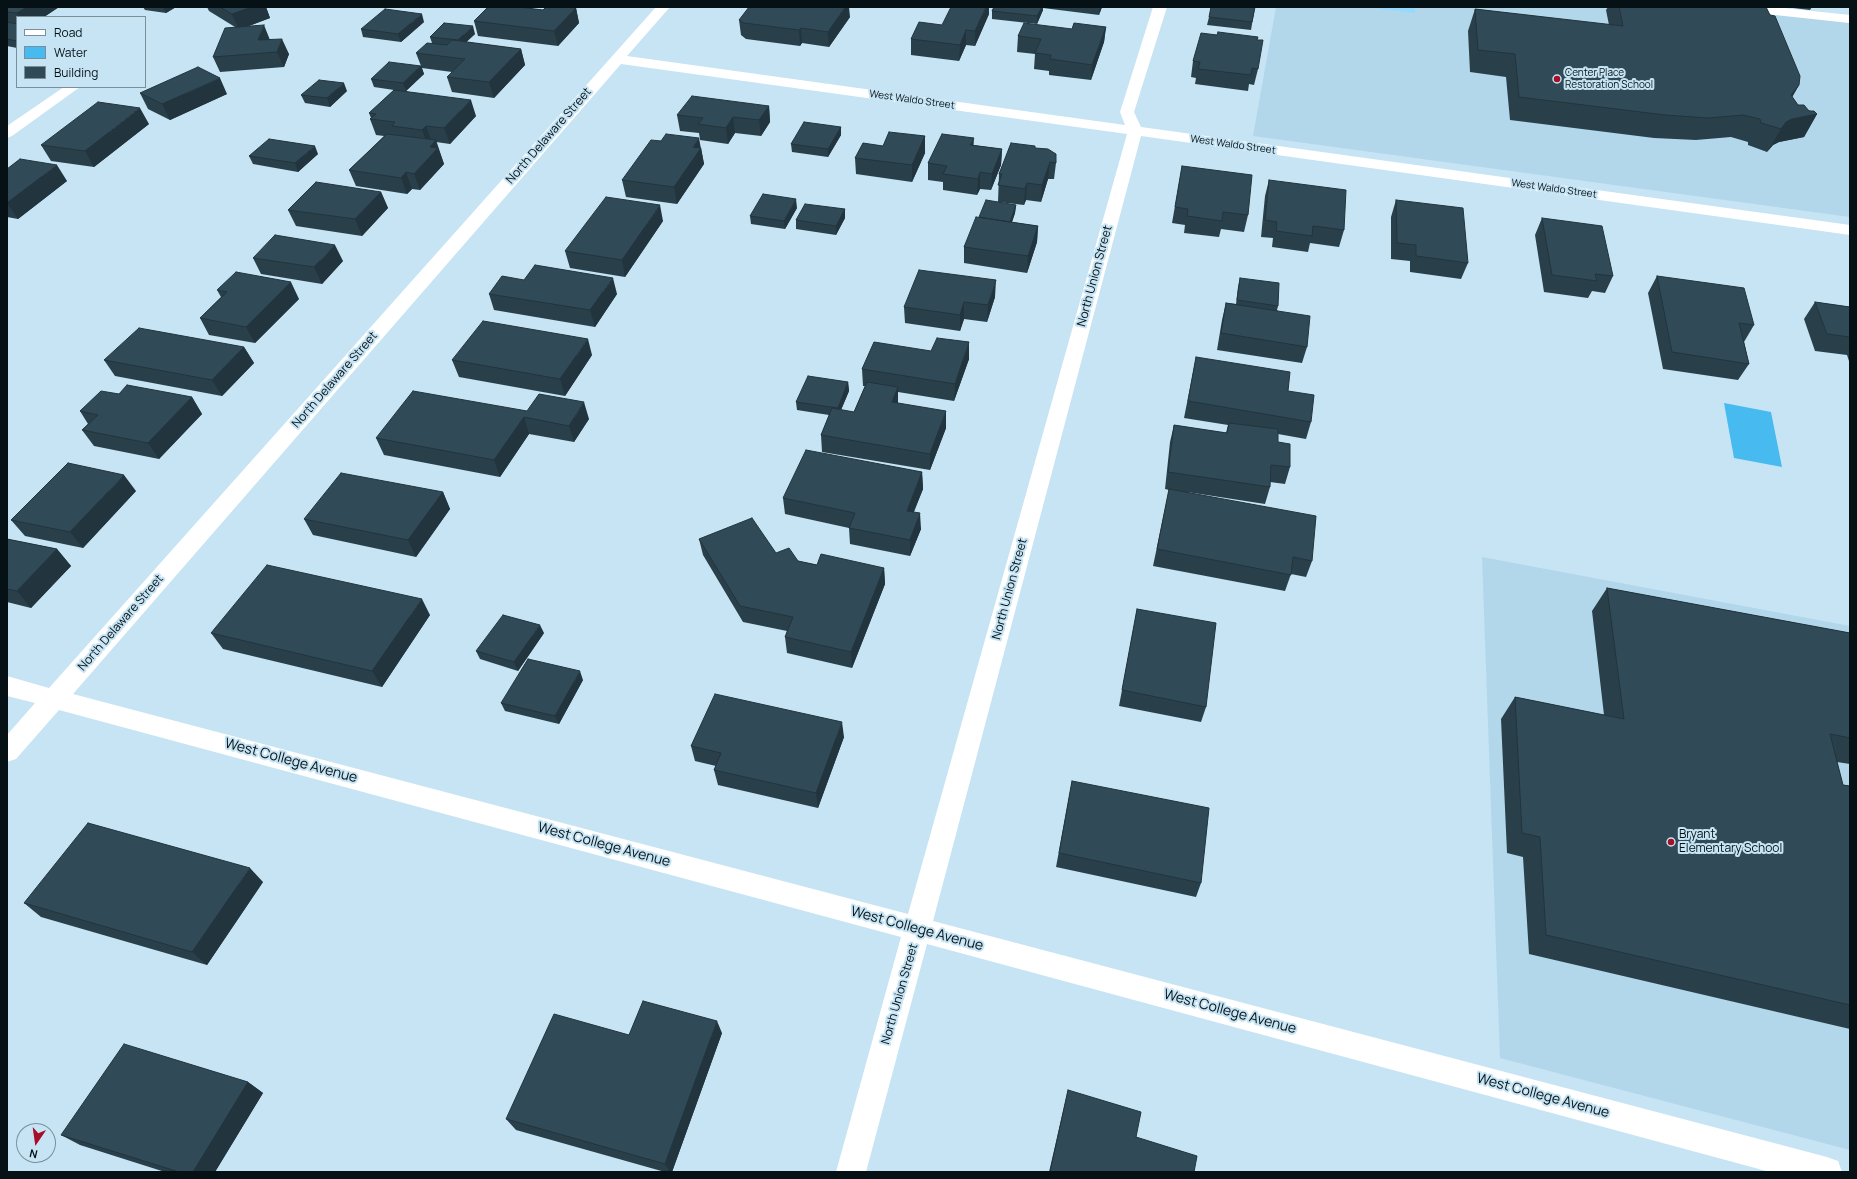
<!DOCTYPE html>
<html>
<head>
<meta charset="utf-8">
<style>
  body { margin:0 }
  #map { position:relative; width:1857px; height:1179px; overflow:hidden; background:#c6e4f4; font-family:Manrope,sans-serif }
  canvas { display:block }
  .frame { position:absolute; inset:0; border:8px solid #061116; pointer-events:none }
  .legend { position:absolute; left:16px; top:16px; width:130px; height:72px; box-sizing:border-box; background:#c6e4f4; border:1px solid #79909b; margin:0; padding:5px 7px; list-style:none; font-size:12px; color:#061116 }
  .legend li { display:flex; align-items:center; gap:8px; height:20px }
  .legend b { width:20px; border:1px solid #79909b }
  .north { position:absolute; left:16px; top:1123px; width:40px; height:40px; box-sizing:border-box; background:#c6e4f4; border:1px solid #79909b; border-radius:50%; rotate:193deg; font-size:11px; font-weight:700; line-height:16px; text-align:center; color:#061116 }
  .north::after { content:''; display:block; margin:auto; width:14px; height:18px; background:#a70e28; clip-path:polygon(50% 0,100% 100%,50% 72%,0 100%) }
</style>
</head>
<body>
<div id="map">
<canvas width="1857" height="1179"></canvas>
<div class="frame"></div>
<ul class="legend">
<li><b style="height:5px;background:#fff"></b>Road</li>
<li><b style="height:11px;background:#47bbef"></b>Water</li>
<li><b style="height:11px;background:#304a57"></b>Building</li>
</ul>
<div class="north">N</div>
</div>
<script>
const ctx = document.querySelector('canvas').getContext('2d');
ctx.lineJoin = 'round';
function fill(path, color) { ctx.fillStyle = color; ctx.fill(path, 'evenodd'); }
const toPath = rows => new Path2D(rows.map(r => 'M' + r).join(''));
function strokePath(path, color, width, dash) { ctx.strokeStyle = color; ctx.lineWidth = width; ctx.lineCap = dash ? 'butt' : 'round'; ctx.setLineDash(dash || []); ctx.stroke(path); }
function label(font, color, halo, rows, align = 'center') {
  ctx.font = font + ' Manrope,sans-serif'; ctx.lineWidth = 4; ctx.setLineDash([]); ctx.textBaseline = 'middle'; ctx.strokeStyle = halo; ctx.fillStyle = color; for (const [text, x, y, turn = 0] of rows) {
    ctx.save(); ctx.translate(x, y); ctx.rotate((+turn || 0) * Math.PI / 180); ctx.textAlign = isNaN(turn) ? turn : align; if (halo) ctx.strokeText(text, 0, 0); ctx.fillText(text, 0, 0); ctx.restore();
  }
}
fill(toPath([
  [1276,7,1705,7,1850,23,1850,217,1253,136],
  [1482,557,1850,626,1850,1150,1500,1058]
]), '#b2d7ea');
fill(toPath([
  [1365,7,1415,7,1415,13]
]), '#93dafe');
fill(toPath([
  [1724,403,1771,412,1782,467,1734,458]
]), '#47bbef');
fill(toPath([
  [1731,7,1775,7,1850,15,1850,23,1738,11,1733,10,1731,7]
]), '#fff');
fill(toPath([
  [656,7,670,7,627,56,1125,125,1120,112,1153,7,1167,7,1134,112,1141,127,1850,225,1850,235,1141,136,933,921,1827,1157,1838,1161,1842,1172,1770,1172,927,944,866,1172,836,1172,901,937,59,710,16,759,7,762,7,735,35,703,7,696,7,676,49,688,656,7],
  [621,64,1127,134,908,914,73,694,621,64],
  [64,87,80,87,12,136,7,138,7,126,64,87]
]), '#fff');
fill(toPath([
  [7,7,59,7,44,17,17,17,17,48,7,46],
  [143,7,176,7,166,13,145,10],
  [207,7,266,7,270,18,248,26,270,40,289,54,284,67,220,72,213,57,235,27,209,11],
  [488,7,524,7,524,8,543,10,576,8,579,23,558,46,478,36,474,21],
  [994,7,1102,7,1099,15,1043,8,1043,10,1037,24,992,19,992,11],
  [1255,7,1251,30,1207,25,1209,17],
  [1608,7,1766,7,1799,85,1792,97,1798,105,1817,114,1804,137,1779,142,1773,145,1767,152,1748,145,1748,142,1731,137,1696,140,1654,138,1510,120,1506,77,1470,72,1468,31,1475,9,1609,25,1606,10],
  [1785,7,1812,7,1810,10],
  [989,14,975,46,966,45,959,61,911,55,911,39,942,25],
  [850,17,829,47,802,43,800,46,746,39,741,35,739,20],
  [424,22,401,42,363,37,361,29],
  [1106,27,1104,42,1091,80,1049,75,1049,71,1034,69,1035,54,1017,52,1018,36,1072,29],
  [475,34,466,42,521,49,525,65,494,98,452,92,447,77,452,72,422,68,424,74,406,91,476,116,450,144,436,142,444,164,420,190,412,189,407,194,356,186,349,170,384,136,376,135,370,119,371,118,369,113,394,90,374,87,371,79,421,66,416,53,432,43,430,37],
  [1257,40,1258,69,1254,85,1249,84,1248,91,1195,84,1196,78,1191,77,1193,61],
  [347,91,330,107,305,103,301,95],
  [140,93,227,94,170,120,148,109],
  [769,106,770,122,761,136,735,133,728,144,700,140,699,133,680,131,677,115],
  [149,124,94,167,51,161,41,145],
  [841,127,841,135,828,157,792,152,791,144],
  [925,136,925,153,912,182,856,174,855,158,883,146],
  [973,145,1002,149,1001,165,991,190,980,189,977,195,943,190,943,182,928,180,928,163],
  [701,148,704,164,677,204,626,197,622,180],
  [1035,148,1056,163,1054,179,1048,179,1041,202,1026,200,1024,205,998,202,999,174],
  [318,154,298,172,253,164,249,156],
  [1182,166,1248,215,1244,232,1221,229,1219,237,1184,233,1185,225,1172,223],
  [7,169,67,181,18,219,7,217],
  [1269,180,1344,230,1339,247,1310,243,1308,252,1272,247,1273,238,1261,237,1265,196],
  [381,192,388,208,362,236,296,226,288,210],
  [1396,200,1468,263,1461,279,1410,272,1410,261,1391,259,1391,217],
  [1016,205,1015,213,1012,222,1038,226,1037,242,1027,273,964,263,964,247,979,217],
  [797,208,785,229,751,224,750,216],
  [845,209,845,218,836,235,796,229,796,220],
  [1542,218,1613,276,1605,293,1592,291,1588,298,1544,292,1535,235],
  [663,221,625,277,570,268,565,251],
  [253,258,343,261,322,284,261,274],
  [1657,276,1754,325,1744,342,1749,364,1738,380,1663,369,1648,293],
  [1240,278,1278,306,1277,310,1307,347,1302,363,1217,350,1222,320,1226,303,1236,304,1238,287],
  [524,280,617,294,595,327,494,310,489,294],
  [217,290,299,299,255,343,209,335,200,318,221,297],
  [995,297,987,322,964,319,960,331,905,323,904,307],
  [1815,302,1850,307,1850,364,1847,355,1815,351,1804,319],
  [244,347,254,363,222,396,115,376,104,360],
  [592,355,565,396,459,377,452,360],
  [1196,357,1288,391,1311,422,1306,439,1278,434,1278,442,1290,467,1285,484,1270,482,1270,487,1265,504,1187,492,1312,561,1306,577,1291,574,1285,591,1153,566,1169,490,1165,489,1170,442,1174,425,1226,433,1228,425,1184,418],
  [969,359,954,401,898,392,898,403,946,428,930,470,822,452,821,435,829,415,797,410,796,402,848,382,849,391,841,410,854,412,865,386,863,386,862,369],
  [119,394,192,397,202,414,159,459,94,446,82,430,88,424,80,411],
  [527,411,589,419,574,442,529,434,500,477,384,455,376,438],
  [922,472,923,489,914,512,921,529,910,556,850,544,849,528,785,514,783,498],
  [136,491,83,548,25,536,11,520],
  [443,492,450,509,416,557,313,535,304,519],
  [7,539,57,549,71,566,31,608,7,602],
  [699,539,817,565,884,568,885,584,852,668,787,653,785,637,787,631,743,622,703,555],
  [1607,588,1850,633,1850,764,1837,762,1843,785,1850,786,1850,1029,1529,954,1523,857,1507,853,1501,719,1515,697,1604,715,1592,611],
  [1137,609,1206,707,1201,722,1119,706],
  [430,615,382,687,223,649,211,633],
  [544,633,518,671,480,659,476,651],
  [583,680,559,724,505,711,501,703],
  [844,737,818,808,718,785,714,770,716,766,695,761,691,746],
  [1072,781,1201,883,1196,897,1056,867],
  [263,882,207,965,41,917,24,903],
  [722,1033,672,1172,665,1172,516,1130,506,1119],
  [248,1082,263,1093,215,1172,165,1172,80,1145,61,1135],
  [1068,1090,1136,1137,1194,1172,1049,1172]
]), '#29404b');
fill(toPath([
  [27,7,59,7,44,17,19,17,17,13],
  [163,7,176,7,166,13],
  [252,7,266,7,270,18,239,30,232,14],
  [845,7,849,7,850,17,829,47,828,32],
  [986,7,989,7,989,14,975,46,975,31],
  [1042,7,1043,7,1043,10,1037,24,1037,16],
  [1100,7,1102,7,1099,15],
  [576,8,579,23,558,46,554,31],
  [422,14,424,22,401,42,398,34],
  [264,25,270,40,258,40],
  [473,26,475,34,460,48,458,40],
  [1106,27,1104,42,1091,80,1092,65],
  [801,28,802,43,800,46,799,30],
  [966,30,966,45,959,61,960,45],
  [282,39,289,54,284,67,277,52],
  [521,49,525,65,494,98,489,82],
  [421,66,424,74,406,91,403,83],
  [220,78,227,94,170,120,162,104],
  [344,83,347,91,330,107,327,98],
  [1799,85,1786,108,1791,95],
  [471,100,476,116,450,144,444,128],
  [769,106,770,122,761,136,759,120],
  [140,108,149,124,94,167,85,151],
  [1817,114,1804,137,1779,142,1773,145,1767,152,1781,129,1786,122,1792,119],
  [733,117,735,133,728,144,726,128],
  [426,126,432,142,428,146,422,130],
  [841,127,841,135,828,157,828,149],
  [925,136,925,153,912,182,912,165],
  [699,138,701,149,701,148,704,164,677,204,674,187,693,147],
  [974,138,973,154,970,145],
  [436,140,444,164,420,190,414,174,430,147],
  [315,146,318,154,298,172,295,163],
  [1002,149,1001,165,991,190,992,174],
  [1050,162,1048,179,1041,202,1042,185],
  [57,165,67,181,18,219,7,203],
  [406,172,412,189,407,194,401,178],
  [980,172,980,189,977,195,978,179],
  [1027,183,1026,200,1024,205,1025,189],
  [381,192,388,208,362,236,355,219],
  [796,199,797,208,785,229,784,221],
  [660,205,663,221,625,277,622,260],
  [1016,205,1015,213,1008,234,1008,226],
  [845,209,845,218,836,235,836,226],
  [1038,226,1037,242,1027,273,1028,256],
  [335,245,343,261,322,284,314,267],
  [613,278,617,294,595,327,590,310],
  [996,280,995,297,987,322,988,305],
  [291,282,299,299,255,343,246,327],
  [964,302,964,319,960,331,960,315],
  [588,339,592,355,565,396,560,379],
  [969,342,969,359,954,401,955,384],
  [244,347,254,363,222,396,212,380],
  [848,382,849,391,838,417,838,408],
  [898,387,898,404,892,402],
  [192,397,202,414,159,459,148,443],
  [584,402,589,419,574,442,569,426],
  [946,411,946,428,930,470,930,454],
  [524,417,529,434,500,477,494,460],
  [922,472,923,489,907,527,907,511],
  [124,475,136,491,83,548,70,532],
  [443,492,450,509,416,557,408,540],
  [920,513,921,529,910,556,910,540],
  [57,549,71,566,31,608,17,591],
  [884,568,885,584,852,668,851,652],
  [422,599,430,615,382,687,372,671],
  [540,625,544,633,518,671,514,662],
  [580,671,583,680,559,724,555,716],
  [842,722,844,737,818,808,816,793],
  [250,868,263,882,207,965,192,952],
  [717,1021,722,1033,672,1172,670,1172,665,1164],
  [248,1082,263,1093,215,1172,193,1172]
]), '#22343d');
const building = toPath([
  [7,7,27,7,17,13,7,12,7,7],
  [220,7,252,7,232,14,220,7],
  [488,7,519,7,543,10,546,7,567,7,576,8,554,31,474,21,488,7],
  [749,7,845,7,828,32,801,28,799,30,744,23,739,20,749,7],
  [951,7,986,7,975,31,966,30,960,45,911,39,919,22,942,25,951,7],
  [994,7,1042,7,1037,16,992,11,994,7],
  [1211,7,1255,7,1252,22,1209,17,1211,7],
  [1619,7,1766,7,1770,15,1775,16,1800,76,1799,85,1791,95,1798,105,1804,105,1809,111,1814,111,1817,114,1792,119,1786,122,1781,129,1761,123,1760,119,1743,115,1708,118,1665,115,1519,97,1515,54,1478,50,1475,9,1623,26,1619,7],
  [385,9,422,14,398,34,361,29,385,9],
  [7,22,17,24,17,41,7,39,7,22],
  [444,23,473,26,458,40,430,37,444,23],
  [1024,23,1072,29,1074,23,1106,27,1092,65,1050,59,1051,55,1035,53,1041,39,1018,36,1024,23],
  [264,25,258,40,282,39,277,52,213,57,225,28,264,25],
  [1218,32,1258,37,1257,40,1263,40,1258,69,1252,68,1251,75,1198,69,1200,62,1193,61,1201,33,1217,35,1218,32],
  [452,40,521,49,489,82,447,77,465,59,416,53,427,43,447,45,452,40],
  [389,62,421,66,403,83,371,79,389,62],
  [198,67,220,78,162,104,140,93,198,67],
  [319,80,344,83,327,98,301,95,319,80],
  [394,90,471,100,444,128,426,126,422,130,392,126,395,122,370,119,376,114,369,113,394,90],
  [692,96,769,106,759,120,733,117,726,128,698,124,703,118,677,115,692,96],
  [98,102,140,108,85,151,41,145,98,102],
  [804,122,841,127,828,149,791,144,804,122],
  [889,132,925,136,912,165,855,158,863,143,883,146,889,132],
  [387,134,436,140,430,147,438,148,414,174,406,172,401,178,349,170,387,134],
  [666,134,699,138,693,147,701,148,674,187,622,180,651,140,661,141,666,134],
  [942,134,974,138,970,145,1002,149,992,174,980,172,978,179,943,174,947,166,928,163,942,134],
  [269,139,315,146,295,163,249,156,269,139],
  [1011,143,1035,146,1035,148,1048,149,1056,154,1056,163,1050,162,1042,185,1027,183,1025,189,998,185,1002,174,999,174,1011,143],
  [20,159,57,165,7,203,7,169,20,159],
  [1182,166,1252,175,1248,215,1223,212,1222,221,1187,216,1188,209,1175,207,1182,166],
  [1269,180,1346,190,1344,230,1313,226,1312,236,1276,231,1277,222,1265,220,1269,180],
  [316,182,381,192,355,219,288,210,316,182],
  [763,194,796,199,784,221,750,216,763,194],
  [606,197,660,205,622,260,565,251,606,197],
  [986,200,1016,205,1010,222,979,217,986,200],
  [1396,200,1463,208,1468,263,1416,256,1416,245,1397,243,1396,200],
  [805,204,845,209,836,226,796,220,805,204],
  [976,217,1038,226,1028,256,964,247,976,217],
  [1542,218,1602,226,1613,276,1595,274,1597,281,1552,275,1542,218],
  [275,235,335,245,314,267,253,258,275,235],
  [535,265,613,278,590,310,489,294,502,276,524,280,535,265],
  [919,270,996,280,988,305,964,302,960,315,904,307,919,270],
  [236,272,291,282,246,327,200,318,227,292,217,290,236,272],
  [1657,276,1744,288,1754,325,1739,323,1749,364,1672,352,1657,276],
  [1240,278,1279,283,1278,306,1237,300,1240,278],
  [1815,302,1850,307,1850,337,1827,334,1815,302],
  [1226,303,1310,316,1307,347,1221,333,1226,303],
  [483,321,588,339,560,379,452,360,483,321],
  [139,328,244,347,212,380,104,360,139,328],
  [937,338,969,342,955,384,862,369,874,342,931,351,937,338],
  [1196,357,1290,372,1288,391,1314,395,1311,422,1188,401,1196,357],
  [808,376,848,382,838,408,796,402,808,376],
  [867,382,898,387,892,402,946,411,930,454,821,435,832,408,854,412,867,382],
  [127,385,192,397,148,443,82,430,98,415,80,411,101,391,119,394,127,385],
  [413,391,527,411,539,394,584,402,569,426,524,417,494,460,376,438,413,391],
  [1229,423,1278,429,1278,442,1290,444,1290,467,1271,465,1270,487,1168,472,1174,425,1227,433,1229,423],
  [806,450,922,472,907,511,920,513,910,540,849,528,855,513,783,498,806,450],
  [68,463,124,475,70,532,11,520,68,463],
  [341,473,443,492,408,540,304,519,341,473],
  [1169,489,1316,516,1312,561,1293,557,1291,575,1157,549,1169,489],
  [752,518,776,553,789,548,798,561,817,565,821,554,884,568,851,652,785,637,793,617,740,606,699,539,752,518],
  [7,539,57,549,17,591,7,589,7,539],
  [267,565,422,599,372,671,211,633,267,565],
  [1607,588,1850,633,1850,738,1830,734,1843,785,1850,786,1850,1005,1546,935,1540,837,1522,833,1515,697,1624,719,1607,588],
  [1137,609,1216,623,1206,707,1122,690,1137,609],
  [503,615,540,625,514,662,476,651,503,615],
  [528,659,580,671,555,716,501,703,528,659],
  [715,694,842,722,816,793,714,770,721,753,691,746,715,694],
  [1072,781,1209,808,1201,883,1059,853,1072,781],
  [88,823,250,868,192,952,24,903,88,823],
  [643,1001,717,1021,665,1164,506,1119,554,1014,629,1035,643,1001],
  [124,1044,248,1082,193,1172,179,1172,61,1135,124,1044],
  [1068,1090,1141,1112,1136,1137,1197,1156,1194,1172,1050,1172,1068,1090]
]);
fill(building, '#304a57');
strokePath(building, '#22343d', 1);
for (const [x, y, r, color] of [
  [1557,79,4,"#a70e28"],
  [1671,842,4,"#a70e28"]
]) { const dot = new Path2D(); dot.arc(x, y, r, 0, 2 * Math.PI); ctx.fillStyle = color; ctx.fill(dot); strokePath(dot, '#c6e4f4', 1.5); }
label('10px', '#061116', '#c6e4f4', [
  ["Center Place",1565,73],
  ["Restoration School",1565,85]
], 'left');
label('10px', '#061116', '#c6e4f4', [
  ["West Waldo Street",912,100,8],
  ["West Waldo Street",1233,145,8],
  ["West Waldo Street",1554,189,8]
]);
label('12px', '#061116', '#c6e4f4', [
  ["North Delaware Street",549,136,-49],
  ["North Union Street",1095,276,-75],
  ["North Delaware Street",335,380,-49],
  ["North Union Street",1010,589,-75],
  ["North Delaware Street",121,623,-49],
  ["North Union Street",900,994,-74]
]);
label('12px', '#061116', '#c6e4f4', [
  ["Bryant",1679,835],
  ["Elementary School",1679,849]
], 'left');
label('14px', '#061116', '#c6e4f4', [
  ["West College Avenue",291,761,15],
  ["West College Avenue",604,845,15],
  ["West College Avenue",917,929,15],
  ["West College Avenue",1230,1012,15],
  ["West College Avenue",1543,1096,15]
]);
</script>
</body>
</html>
